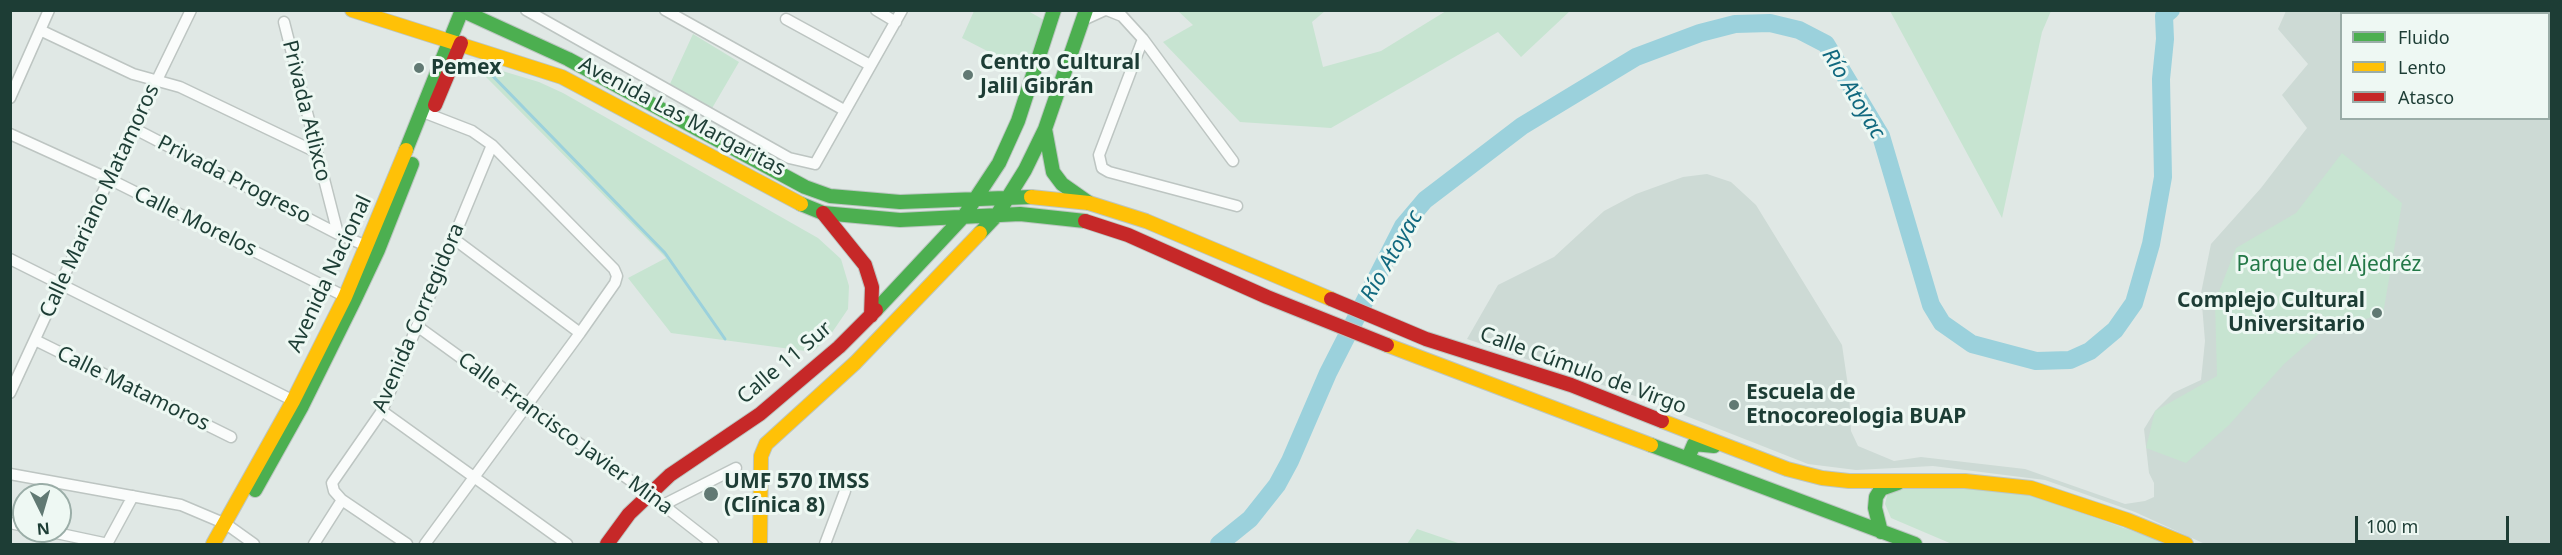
<!DOCTYPE html>
<html>
<head>
<meta charset="utf-8">
<style>
  body { margin:0 }
  #map { position:relative; width:2562px; height:555px; overflow:hidden; background:#e0e8e5; font-family:"Noto Sans",sans-serif }
  canvas { display:block }
  .frame { position:absolute; inset:0; border:12px solid #1d3d35; pointer-events:none }
  .legend { position:absolute; left:2340px; top:12px; width:210px; height:108px; box-sizing:border-box; background:#eef8f3; border:2px solid #9aada7; margin:0; padding:8px 10px; list-style:none; font-size:18px; color:#1d3d35 }
  .legend li { display:flex; align-items:center; gap:12px; height:30px }
  .legend b { width:30px; border:2px solid #9aada7 }
  .north { position:absolute; left:12px; top:483px; width:60px; height:60px; box-sizing:border-box; background:#eef8f3; border:2px solid #9aada7; border-radius:50%; rotate:175deg; font-size:16px; font-weight:700; line-height:24px; text-align:center; color:#1d3d35 }
  .north::after { content:''; display:block; margin:auto; width:21px; height:27px; background:#617973; clip-path:polygon(50% 0,100% 100%,50% 72%,0 100%) }
  .scale { position:absolute; left:2355px; top:516px; width:154px; height:27px; box-sizing:border-box; border:3px solid #1d3d35; border-top:0; padding-left:8px; font-size:18px; line-height:21px; white-space:nowrap; color:#1d3d35; -webkit-text-stroke:4px #eef8f3; paint-order:stroke }
</style>
</head>
<body>
<div id="map">
<canvas width="2562" height="555"></canvas>
<div class="frame"></div>
<ul class="legend">
<li><b style="height:8px;background:#4caf50"></b>Fluido</li>
<li><b style="height:8px;background:#ffc107"></b>Lento</li>
<li><b style="height:8px;background:#c62828"></b>Atasco</li>
</ul>
<div class="north">N</div>
<div class="scale">100 m</div>
</div>
<script>
const ctx = document.querySelector('canvas').getContext('2d');
ctx.lineJoin = 'round';
function fill(path, color) { ctx.fillStyle = color; ctx.fill(path, 'evenodd'); }
const toPath = rows => new Path2D(rows.map(r => 'M' + r).join(''));
function strokePath(path, color, width, dash) { ctx.strokeStyle = color; ctx.lineWidth = width; ctx.lineCap = dash ? 'butt' : 'round'; ctx.setLineDash(dash || []); ctx.stroke(path); }
function label(font, color, halo, rows, align = 'center') {
  ctx.font = font + ' "Noto Sans",sans-serif'; ctx.lineWidth = 6; ctx.setLineDash([]); ctx.textBaseline = 'middle'; ctx.strokeStyle = halo; ctx.fillStyle = color; for (const [text, x, y, turn = 0] of rows) {
    ctx.save(); ctx.translate(x, y); ctx.rotate((+turn || 0) * Math.PI / 180); ctx.textAlign = isNaN(turn) ? turn : align; if (halo) ctx.strokeText(text, 0, 0); ctx.fillText(text, 0, 0); ctx.restore();
  }
}
fill(toPath([
  [2286,11,2551,11,2551,544,2205,544,2135,512,2045,480,1933,466,1856,470,1808,464,1638,397,1467,339,1498,285,1554,257,1604,211,1636,194,1683,177,1707,174,1731,182,1756,205,1842,345,1849,393,1851,431,1858,446,1894,461,1921,457,2025,469,2125,504,2145,501,2154,497,2154,483,2149,473,2144,429,2155,411,2173,393,2201,380,2205,341,2201,293,2211,244,2261,188,2307,128,2282,95,2308,64,2278,29],
  [2342,14,2548,14,2548,118,2342,118]
]), '#cddad5');
fill(toPath([
  [974,11,1028,11,1044,20,1026,71,962,38],
  [1178,11,1325,11,1312,22,1323,67,1381,51,1446,11,1570,11,1521,57,1498,32,1331,128,1240,122,1163,42,1193,25],
  [1890,11,2051,11,2042,32,2002,218],
  [693,34,739,62,711,110,669,86],
  [479,64,539,82,563,93,818,238,841,259,849,286,848,309,831,334,813,352,671,333,628,278,666,258,485,76],
  [2342,153,2402,203,2383,314,2322,331,2284,364,2229,425,2186,463,2146,448,2155,411,2217,376,2215,302,2236,248,2296,213],
  [1932,485,2011,491,2037,497,2169,544,1952,544,1891,518,1885,504,1888,492,1893,489],
  [1417,529,1461,544,1407,544]
]), '#c7e4d1');
strokePath(toPath([
  [486,69,665,253,725,339]
]), '#9bd1dc', 3);
strokePath(toPath([
  [1219,544,1250,519,1277,485,1290,461,1328,373,1403,226,1425,200,1522,126,1636,57,1700,33,1735,24,1770,23,1799,30,1826,44,1881,136,1931,305,1942,323,1972,344,2036,361,2070,360,2090,351,2115,330,2134,303,2151,244,2163,177,2161,79,2165,39,2164,16,2171,10]
]), '#9bd1dc', 18);
const street = toPath([
  [526,10,789,158,815,164,902,10],
  [665,10,844,110],
  [876,10,896,22],
  [1107,10,1122,16,1143,39,1233,161],
  [786,19,870,65],
  [1083,20,1105,10],
  [284,22,338,234],
  [42,31,133,74,180,87,316,152],
  [1143,39,1099,155,1102,168,1109,172,1237,206],
  [10,98,49,10],
  [423,112,472,131,492,145,614,269,617,276,615,283,580,333,425,544],
  [133,128,338,234,374,249],
  [10,134,109,179,350,299],
  [454,239,580,333],
  [10,259,300,404],
  [417,326,649,494,713,544],
  [35,340,231,437],
  [10,393,109,179,191,10],
  [382,411,567,544],
  [10,474,181,505,226,524,254,544],
  [663,505,736,468],
  [10,523,24,526],
  [47,531,108,544],
  [107,544,133,496],
  [314,544,342,500],
  [407,544,342,500,334,491,332,483,382,411,492,145],
  [825,544,845,491]
]);
const fast = toPath([
  [461,10,568,59,805,187,830,196,900,202,1031,197],
  [1045,129,1053,172,1062,184,1089,203],
  [406,150,462,10],
  [801,204,823,213,900,220,1020,214,1085,221],
  [980,233,997,215,1025,170,1045,129,1086,10],
  [876,310,964,216,999,163,1018,121,1054,10],
  [1651,445,1915,544],
  [1688,458,1694,444,1714,446],
  [255,490,302,406,354,301,378,250,412,164],
  [1881,532,1875,508,1876,497,1881,489,1898,483]
]);
const slow = toPath([
  [352,10,562,77,801,204],
  [1031,197,1089,203,1146,221,1331,299],
  [1387,345,1651,445],
  [1662,421,1787,469,1822,478,1849,481,1965,481,2031,488,2127,520,2186,544],
  [213,544,293,401,345,297,406,150],
  [760,544,761,456,766,444,855,363,980,233]
]);
const jam = toPath([
  [435,105,461,43],
  [823,213,865,265,872,287,871,316],
  [1085,221,1128,235,1267,297,1387,345],
  [1331,299,1426,339,1571,385,1662,421],
  [607,544,629,514,670,475,760,414,839,347,876,310]
]);
strokePath(street, '#bdc5c2', 13);
strokePath(fast, '#bcc6c2', 16);
strokePath(slow, '#bcc6c2', 16);
strokePath(jam, '#bcc6c2', 16);
strokePath(street, '#fafcfb', 10);
strokePath(fast, '#4caf50', 14);
strokePath(slow, '#ffc107', 14);
strokePath(jam, '#c62828', 14);
for (const [x, y, r, color] of [
  [419,68,6,"#617973"],
  [968,75,6,"#617973"],
  [2377,313,6,"#617973"],
  [1734,405,6,"#617973"],
  [711,494,8,"#617973"]
]) { const dot = new Path2D(); dot.arc(x, y, r, 0, 2 * Math.PI); ctx.fillStyle = color; ctx.fill(dot); strokePath(dot, '#eef8f3', 2); }
label('bold 21px', '#1d3d35', '#eef8f3', [
  ["Centro Cultural",980,63],
  ["Jalil Gibrán",980,87],
  ["Pemex",431,68],
  ["Complejo Cultural",2365,301,"right"],
  ["Universitario",2365,325,"right"],
  ["Escuela de",1746,393],
  ["Etnocoreologia BUAP",1746,417],
  ["UMF 570 IMSS",724,482],
  ["(Clínica 8)",724,506]
], 'left');
label('21px', '#1d3d35', '#eef8f3', [
  ["Privada Atlixco",306,111,76],
  ["Avenida Las Margaritas",682,117,28],
  ["Privada Progreso",234,180,27],
  ["Calle Mariano Matamoros",100,201,-65],
  ["Calle Morelos",195,222,26],
  ["Avenida Nacional",330,274,-65],
  ["Avenida Corregidora",419,318,-67],
  ["Calle 11 Sur",785,363,-40],
  ["Calle Cúmulo de Virgo",1583,371,20],
  ["Calle Matamoros",133,389,26],
  ["Calle Francisco Javier Mina",565,434,36]
]);
label('21px', '#237847', '#eef8f3', [
  ["Parque del Ajedréz",2329,265]
]);
label('italic 22px', '#11697f', '#eef8f3', [
  ["Río Atoyac",1853,94,59],
  ["Río Atoyac",1392,256,-60]
]);
</script>
</body>
</html>
